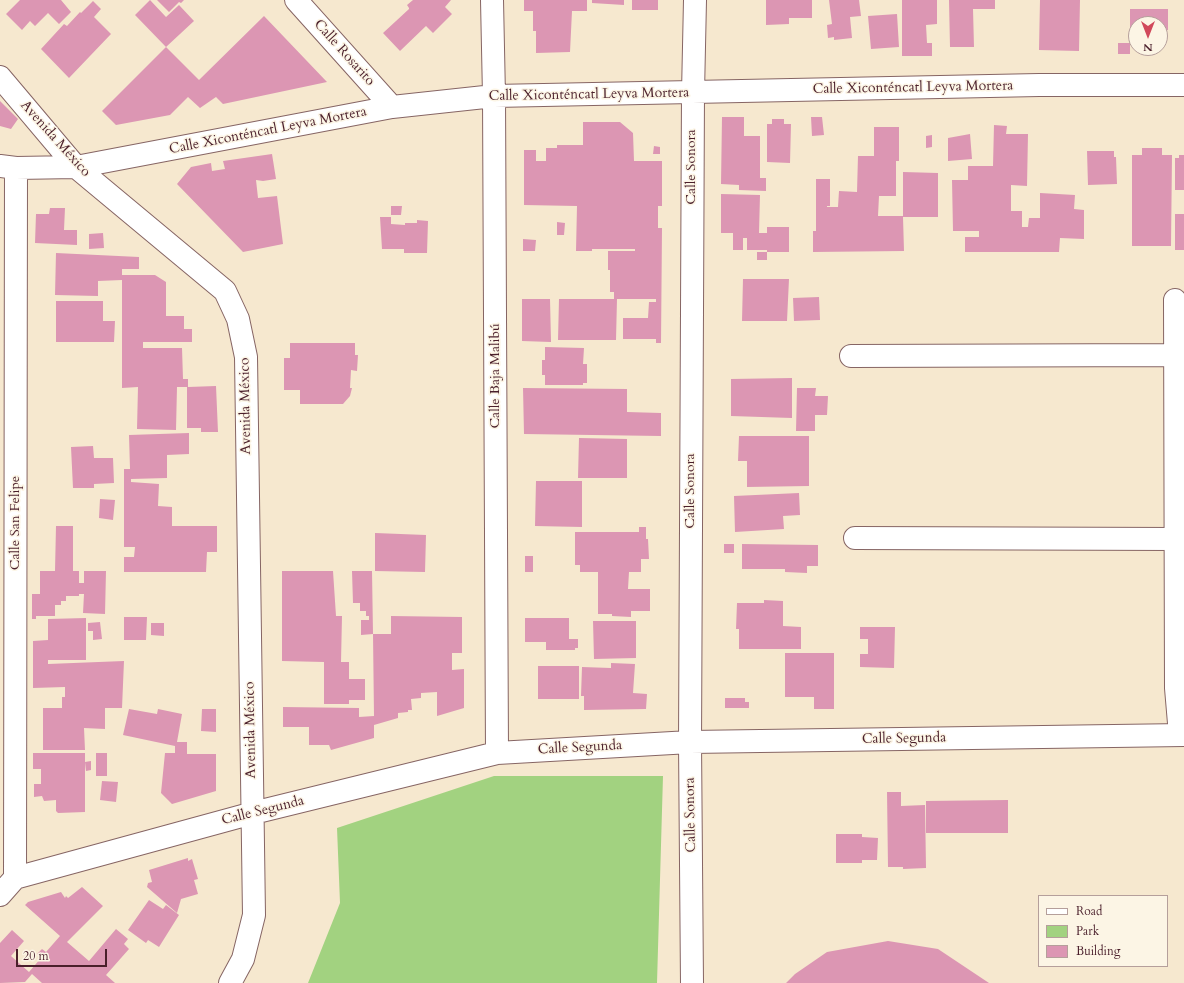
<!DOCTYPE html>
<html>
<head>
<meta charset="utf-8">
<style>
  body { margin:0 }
  #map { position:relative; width:1184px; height:983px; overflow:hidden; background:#f6e8cf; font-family:Cardo,serif }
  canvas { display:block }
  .legend { position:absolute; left:1038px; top:895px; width:130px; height:72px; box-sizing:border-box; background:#fcf5e5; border:1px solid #b59f9b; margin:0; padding:5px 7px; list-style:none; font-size:12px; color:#4a1f2b }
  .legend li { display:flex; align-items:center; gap:8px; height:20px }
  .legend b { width:20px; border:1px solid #b59f9b }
  .north { position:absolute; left:1128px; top:16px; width:40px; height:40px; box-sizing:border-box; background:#fcf5e5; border:1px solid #b59f9b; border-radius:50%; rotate:180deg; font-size:11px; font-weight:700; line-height:16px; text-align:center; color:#4a1f2b }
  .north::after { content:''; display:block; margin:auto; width:14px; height:18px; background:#d1495b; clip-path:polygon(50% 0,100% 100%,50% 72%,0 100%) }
  .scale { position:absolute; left:16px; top:949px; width:91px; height:18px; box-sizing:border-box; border:2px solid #4a1f2b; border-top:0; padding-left:5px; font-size:12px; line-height:14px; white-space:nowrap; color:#4a1f2b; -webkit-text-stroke:3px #fcf5e5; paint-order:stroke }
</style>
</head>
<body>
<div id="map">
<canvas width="1184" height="983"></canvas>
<ul class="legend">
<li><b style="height:5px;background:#fff"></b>Road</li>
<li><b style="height:11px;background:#a2d280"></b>Park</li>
<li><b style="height:11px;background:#dc96b3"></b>Building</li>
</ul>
<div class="north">N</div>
<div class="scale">20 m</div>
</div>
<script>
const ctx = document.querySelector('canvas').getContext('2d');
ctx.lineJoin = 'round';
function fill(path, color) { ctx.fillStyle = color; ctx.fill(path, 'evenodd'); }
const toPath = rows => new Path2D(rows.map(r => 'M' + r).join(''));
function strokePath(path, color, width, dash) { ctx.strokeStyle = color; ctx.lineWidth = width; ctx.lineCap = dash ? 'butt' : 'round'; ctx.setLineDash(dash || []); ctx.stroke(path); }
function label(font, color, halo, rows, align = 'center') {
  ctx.font = font + ' Cardo,serif'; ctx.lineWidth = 3; ctx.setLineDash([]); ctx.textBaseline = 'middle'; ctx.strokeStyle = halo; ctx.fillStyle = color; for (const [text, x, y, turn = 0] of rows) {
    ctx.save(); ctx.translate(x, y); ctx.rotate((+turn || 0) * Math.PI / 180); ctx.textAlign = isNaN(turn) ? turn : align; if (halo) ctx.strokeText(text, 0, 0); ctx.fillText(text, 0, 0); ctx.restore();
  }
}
fill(toPath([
  [494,776,663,776,657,983,308,983,340,903,337,828]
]), '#a2d280');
fill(toPath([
  [20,0,61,0,71,12,59,24,48,13,35,26,30,21,22,30,6,14],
  [150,0,166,17,179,5,194,21,166,47,199,80,264,16,327,82,223,104,216,97,200,108,188,97,170,115,116,125,102,111,166,47,135,15],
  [157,0,184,0,181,3,179,2,169,12],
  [413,0,451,0,445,7,452,14,433,33,426,26,400,51,383,33,409,9,409,8,407,5],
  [524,0,587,0,587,11,572,11,570,52,536,53,536,31,533,31,533,11,524,11],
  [592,0,624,0,624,5,592,3],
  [632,0,658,0,658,10,632,10],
  [766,0,812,0,812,18,789,18,789,24,766,25],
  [829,0,859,0,861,16,850,17,852,38,834,40,834,37,828,38,827,25,832,24],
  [902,0,937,0,937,24,926,25,927,43,932,43,932,56,902,56],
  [949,0,995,0,995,9,973,9,974,47,950,47],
  [1040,0,1080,0,1079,51,1039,50],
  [93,1,101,9,94,17,111,34,69,78,41,49,64,24,67,26,80,12,81,13],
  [1130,9,1168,9,1168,30,1160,31,1160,24,1136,24,1136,42,1130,42],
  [897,14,899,47,871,49,868,16],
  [1118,43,1130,43,1130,54,1118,54],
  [0,101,18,119,11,129,0,126],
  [722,117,744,117,744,136,760,136,760,178,766,178,766,191,739,190,739,185,721,184],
  [811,117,822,117,824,135,812,136],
  [772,119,784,119,784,124,791,124,790,163,767,162,767,124,772,124],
  [583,122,620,122,633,133,634,161,662,161,662,206,658,206,658,228,662,228,661,343,656,343,656,339,623,339,623,318,648,318,649,302,656,302,656,299,617,299,616,340,558,340,559,299,614,299,614,292,610,292,610,270,608,270,608,251,635,251,635,249,592,249,592,251,576,251,577,206,524,205,524,150,536,150,536,161,546,161,546,148,557,148,557,145,583,145],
  [994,125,1007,126,1006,134,1028,134,1027,186,1011,185,1011,211,1022,211,1022,227,1028,227,1029,218,1040,218,1040,193,1075,195,1074,209,1084,210,1084,239,1060,238,1059,252,965,252,965,237,979,237,979,231,953,231,952,180,968,180,968,166,993,166],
  [874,127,899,127,899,161,896,161,896,196,879,196,878,216,903,216,903,172,938,173,938,217,903,217,904,251,813,252,813,231,816,231,816,179,830,179,830,206,827,206,827,207,838,207,839,191,857,192,858,156,874,156],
  [970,134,972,159,948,161,948,138],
  [932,135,932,147,926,148,926,136],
  [654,146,660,147,660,154,653,154],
  [1142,148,1162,148,1162,155,1172,155,1171,246,1132,246,1132,155,1142,155],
  [1087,151,1114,151,1114,157,1116,157,1117,184,1088,185],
  [272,154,276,179,263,181,256,180,258,198,277,196,283,244,243,252,177,184,191,167,211,163,212,171,225,169,223,161],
  [1179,155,1184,155,1184,190,1175,190,1175,158,1179,158],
  [721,194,760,195,759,233,767,233,767,227,789,227,789,252,767,252,767,250,747,250,747,238,743,238,743,250,733,250,733,233,721,233],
  [391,206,402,206,401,215,391,215],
  [50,208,65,208,64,230,77,230,77,245,35,243,36,214,49,214],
  [1175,214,1184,214,1184,250,1175,250],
  [380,217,391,217,391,224,405,225,405,223,417,223,417,220,428,221,427,253,404,253,404,249,382,249],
  [557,222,565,223,564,235,557,235],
  [103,233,104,248,89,249,89,234],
  [523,239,536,240,535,251,523,251],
  [757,252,767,252,767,260,757,260],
  [56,253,139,257,139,269,122,269,122,275,155,275,166,282,166,316,184,316,184,329,192,329,192,342,143,342,143,348,182,348,183,379,188,379,188,387,216,386,218,432,201,432,201,428,187,428,187,387,177,387,176,430,137,429,138,387,122,388,122,280,98,281,98,296,55,295],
  [743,279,789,279,787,321,742,321],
  [819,297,820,320,794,321,793,298],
  [522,299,550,299,551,342,522,341],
  [56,301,103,301,103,321,115,321,114,342,56,342],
  [290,343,355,343,355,355,358,355,357,371,351,370,350,388,352,388,350,396,343,404,300,404,300,390,284,390,284,358,290,358],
  [545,347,584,348,583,364,587,364,587,383,583,383,583,385,545,385,545,375,542,375,542,360,545,360],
  [792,378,792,418,731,416,731,379],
  [523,388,627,389,627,412,661,413,661,436,524,434],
  [797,388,816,388,815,396,828,396,827,415,815,415,815,431,796,431],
  [189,433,189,454,167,455,167,478,131,479,131,482,159,484,158,506,172,507,172,526,217,526,217,552,207,552,206,572,124,572,124,557,134,557,135,547,124,547,124,469,130,469,129,435],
  [739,436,809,436,809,486,747,487,747,461,738,461],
  [579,438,627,439,627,478,578,478],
  [93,446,94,458,113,458,114,483,94,484,94,488,73,488,71,447],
  [536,481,582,481,582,527,535,526],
  [799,493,800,515,783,516,784,529,735,532,734,496],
  [100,499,115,500,113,520,99,518],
  [56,526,73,526,73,571,79,571,79,583,84,583,84,571,106,571,105,614,83,613,84,594,79,594,79,596,66,596,66,601,61,601,61,605,55,605,55,616,36,616,36,619,32,619,32,594,40,594,40,571,55,571],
  [639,527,646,527,646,539,648,539,649,559,641,559,641,572,629,572,628,589,650,589,650,611,631,611,631,617,612,616,612,614,598,614,598,572,580,572,580,565,575,565,575,532,639,532],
  [375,533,426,535,425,572,375,571],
  [724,544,734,544,734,553,724,553],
  [742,544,818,545,818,566,807,566,807,573,785,572,785,569,742,569],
  [525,556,533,556,533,572,525,572],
  [282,571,333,571,336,616,342,616,341,662,349,662,349,679,365,679,365,700,349,700,349,704,324,704,324,662,282,661],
  [352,571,372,571,373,634,391,634,391,616,462,617,462,653,452,653,452,670,464,669,464,708,437,716,437,692,421,693,421,698,411,699,412,710,408,710,408,712,398,713,398,718,374,725,374,738,331,750,329,745,309,745,309,727,283,727,283,707,359,708,359,717,374,716,373,634,361,635,361,620,369,620,369,616,366,616,366,611,360,611,360,603,353,603],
  [764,600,783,601,783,626,801,627,801,649,739,649,739,629,736,629,737,603,764,603],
  [124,617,147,617,146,640,124,640],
  [86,618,86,660,48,660,48,664,124,661,122,708,105,708,105,729,84,728,85,750,43,750,43,708,62,708,62,697,65,697,65,687,33,688,33,641,48,640,48,619],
  [525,618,569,618,569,639,578,639,578,648,575,648,575,650,546,650,546,642,525,642],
  [593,621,636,621,636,658,594,659],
  [100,622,102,639,93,640,93,631,88,631,88,623],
  [151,623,164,623,164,636,151,635],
  [860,627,895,627,894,668,860,667,860,654,868,654,868,639,860,639],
  [785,653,834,653,834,709,814,709,814,697,785,697],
  [611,663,635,664,633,693,647,694,646,709,584,710,584,696,581,696,582,667,611,668],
  [538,666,579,666,579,699,538,699],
  [725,698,745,698,745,702,749,702,749,708,725,708],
  [129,709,157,714,158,709,182,714,177,742,187,742,187,754,216,754,216,791,172,804,161,793,165,753,175,753,175,746,123,735],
  [202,709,216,709,216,732,201,731],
  [33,753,85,753,85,812,58,813,56,811,56,800,44,801,42,796,34,797,34,784,41,784,41,769,33,769],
  [96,753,107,753,107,776,96,776],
  [91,761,91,770,86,771,85,762],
  [102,781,118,782,116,802,100,800],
  [887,792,901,792,901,806,925,805,926,868,903,869,903,867,888,867],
  [1008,800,1008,833,926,833,926,801],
  [836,834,862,834,862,837,878,838,877,860,862,860,862,863,836,863],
  [188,858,188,861,192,859,198,879,194,880,198,894,181,899,177,913,147,887,148,883,152,882,149,870],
  [82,887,103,906,67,942,89,961,116,929,128,939,124,944,129,949,106,975,115,983,42,983,32,974,25,982,0,983,0,943,12,930,24,941,11,956,29,972,41,958,37,954,42,949,46,952,60,936,25,905,28,902,61,892,65,898,66,896,68,898],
  [149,900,163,909,166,905,179,915,159,947,148,940,146,943,128,930],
  [888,941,938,949,989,983,786,983,795,974,827,952]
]), '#dc96b3');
const street = toPath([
  [296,0,392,107],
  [492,0,494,96,497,753],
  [0,77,76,167,225,291,238,319,246,357,254,915,243,959,230,983],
  [0,166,16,168,76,167,392,107,494,96,1039,85,1184,85],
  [1175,300,1176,688,1180,735],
  [851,356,1175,355],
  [855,538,1176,539],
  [15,878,16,168],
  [0,895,15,878,253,813,497,753,690,742,1184,735],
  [692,983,690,742,693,93,695,0]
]);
strokePath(street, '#866564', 24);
strokePath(street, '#fff', 22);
label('14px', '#4a1f2b', '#fcf5e5', [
  ["Calle Rosarito",344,53,48],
  ["Calle Xiconténcatl Leyva Mortera",913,88,-1],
  ["Calle Xiconténcatl Leyva Mortera",589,95,-1],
  ["Calle Xiconténcatl Leyva Mortera",268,131,-11],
  ["Avenida México",55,139,48],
  ["Calle Sonora",692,167,-90],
  ["Calle Baja Malibú",496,376,-90],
  ["Avenida México",246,406,-91],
  ["Calle Sonora",691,491,-90],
  ["Calle San Felipe",16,523,-90],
  ["Avenida México",251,730,-91],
  ["Calle Segunda",904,739,-1],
  ["Calle Segunda",580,748,-3],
  ["Calle Segunda",263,811,-14],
  ["Calle Sonora",691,815,-91]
]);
</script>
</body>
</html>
